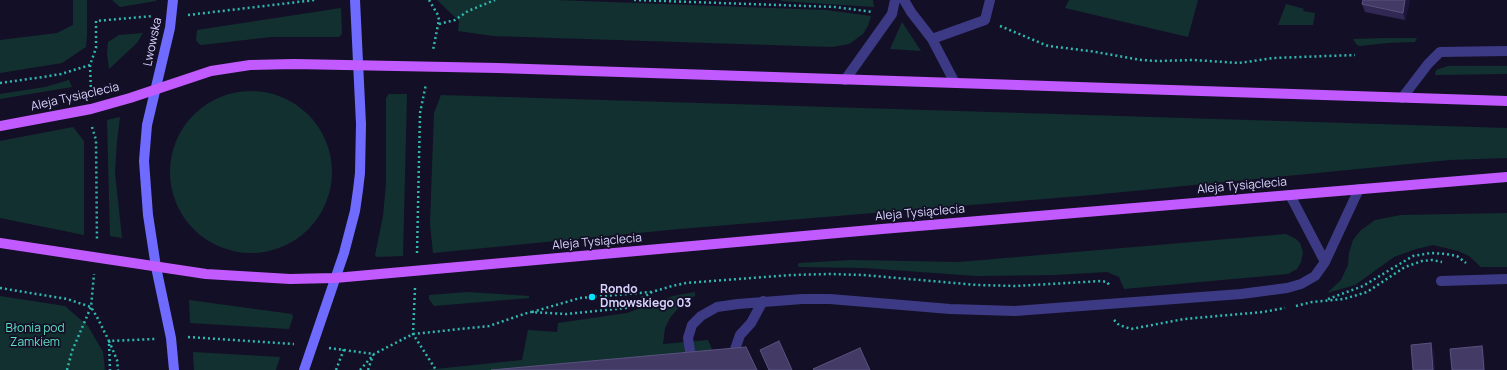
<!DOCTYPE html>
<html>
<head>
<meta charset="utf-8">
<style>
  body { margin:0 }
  canvas { display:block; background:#130f26 }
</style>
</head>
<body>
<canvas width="1507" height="370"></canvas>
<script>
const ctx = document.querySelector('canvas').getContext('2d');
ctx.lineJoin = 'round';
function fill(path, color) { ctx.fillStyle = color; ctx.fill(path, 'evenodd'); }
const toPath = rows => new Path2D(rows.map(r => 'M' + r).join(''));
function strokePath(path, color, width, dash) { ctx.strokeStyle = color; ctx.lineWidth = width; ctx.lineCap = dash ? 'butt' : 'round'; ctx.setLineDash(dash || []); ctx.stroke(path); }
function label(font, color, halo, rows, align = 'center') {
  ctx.font = font + ' Manrope,sans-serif'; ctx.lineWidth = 3.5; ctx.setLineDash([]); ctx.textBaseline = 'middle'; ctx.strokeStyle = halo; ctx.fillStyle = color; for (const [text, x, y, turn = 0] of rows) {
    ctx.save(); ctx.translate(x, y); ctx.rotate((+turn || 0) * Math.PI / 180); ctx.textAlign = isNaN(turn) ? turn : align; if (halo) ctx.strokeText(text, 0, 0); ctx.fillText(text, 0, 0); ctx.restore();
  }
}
fill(toPath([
  [73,0,87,0,87,33,86,47,62,63,0,73,0,40,57,33,73,25],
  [112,0,156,0,156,1,120,7],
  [437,0,556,0,826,10,871,16,868,26,863,34,849,44,832,47,493,36,458,31,459,21],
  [782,0,873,0,874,7,780,1],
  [1069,0,1198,0,1188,37,1065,8],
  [1286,4,1304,9,1303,11,1315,13,1313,25,1278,25],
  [341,8,342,34,339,37,271,37,201,45,198,43,196,40,197,30],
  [902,22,921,51,890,49],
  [143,33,137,43,109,69,107,54,108,42,119,35],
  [1386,38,1417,38,1415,42,1387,43,1360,46,1357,45,1353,39],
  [1448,66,1507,66,1507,74,1435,75,1436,70],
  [69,80,72,87,0,99,0,94,45,87],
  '170 172a81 81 0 1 1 162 0a81 81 0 1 1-162 0Z',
  [389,94,407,94,403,256,377,257,375,255,383,216,386,184,386,98],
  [441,95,1507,128,1507,158,1450,160,1092,195,679,229,433,253,430,224,434,113],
  [120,117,117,141,115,173,122,238,110,236,107,120],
  [73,127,84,141,84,235,0,218,0,141],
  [1507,213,1507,267,1481,267,1469,256,1458,251,1433,245,1416,249,1394,257,1355,285,1327,293,1341,280,1348,265,1349,253,1353,240,1360,231,1375,220,1401,215],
  [1286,234,1296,239,1300,243,1303,252,1301,262,1297,269,1288,274,1124,289,1119,277,1107,272,1054,275,976,276,864,268,799,267,798,265,799,263,852,260,959,262],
  [468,292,529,296,529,298,434,306,429,299,429,295],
  [695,292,695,296,684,301,670,318,665,328,663,344,708,340,721,370,426,370,522,360,528,330,557,332,558,323,627,313,673,296],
  [0,296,65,306,88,326,103,352,105,370,0,370],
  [189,300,292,314,293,317,289,329,190,323],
  [193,352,280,357,276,370,194,370]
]), '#12302f');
strokePath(toPath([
  [429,0,438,15,439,20,433,50],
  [634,0,835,7,873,12],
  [188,15,315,0],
  [439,24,455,20,468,11,495,0],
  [1000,26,1048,46,1090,51,1141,60,1158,61,1194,60,1239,63,1273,58,1355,55],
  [0,83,43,77,61,74,90,65],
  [91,92,90,65,96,48,96,21,153,16],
  [92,127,96,140,97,241],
  [417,253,420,113,426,84],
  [0,288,67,299,91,307,97,317,109,341,155,339],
  [415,288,413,334,436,370],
  [1328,299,1363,286,1413,256,1431,253,1446,254,1457,256,1466,263],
  [1296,306,1312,302,1344,299,1367,292,1405,267,1422,261,1432,260,1442,262],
  [532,312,580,298,651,292],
  [1114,320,1119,325,1131,329,1184,319,1263,312,1285,308],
  [188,337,294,344],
  [109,341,117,360,118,370],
  [109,344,110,370],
  [329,348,374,354],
  [67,370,72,351,91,307,94,274],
  [336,370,344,349],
  [360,370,374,354,413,334,489,326,530,312,566,314,626,308,652,292,672,286,686,283,791,275,830,274,863,275,977,285,1016,286,1101,281,1107,282,1110,286],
  [368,370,373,355]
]), '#2fb8b0', 2.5, [2, 3]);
strokePath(toPath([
  [904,0,911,12,932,39,955,83],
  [932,39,985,20,990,0],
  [845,80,892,14,895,0],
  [1290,195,1325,262],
  [1441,281,1507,279],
  [692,364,688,338,692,325,701,316,717,307,738,304,802,299,830,299,950,309,1015,311,1241,294,1287,288,1301,284,1315,276,1325,262,1359,189],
  [736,370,733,355,740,335,751,323,763,301]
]), '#3d3a85', 10);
strokePath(toPath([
  [1402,98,1428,64,1440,52,1507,51]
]), '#3d3a85', 10);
strokePath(toPath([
  [173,0,170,28,147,125,144,161,148,215,156,267,171,338,174,370],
  [304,370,344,253,355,211,358,190,360,173,361,124,355,0]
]), '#6f6bff', 10);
strokePath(toPath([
  [0,126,91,109,130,98,211,71,250,65,294,64,498,68,1507,101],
  [0,243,206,274,290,279,335,278,882,229,1507,177]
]), '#c25bff', 10);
fill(toPath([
  [1363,0,1410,0,1405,20,1365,12,1362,4]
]), '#312854');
fill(toPath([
  [1405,0,1410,0,1405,20,1403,13],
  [1431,343,1434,351,1435,370,1433,370],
  [1482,346,1484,350,1485,370,1484,370]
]), '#1d163a');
const building = toPath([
  [1363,0,1405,0,1403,13,1362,4,1363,0],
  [779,341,792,370,769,370,760,350,779,341],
  [1431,343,1433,370,1413,370,1411,345,1431,343],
  [1482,346,1484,370,1452,370,1450,349,1482,346],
  [746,347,757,370,491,370,746,347],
  [860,348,870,370,814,370,813,369,860,348]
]);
fill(building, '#433a66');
strokePath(building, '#5a527e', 1);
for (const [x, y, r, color] of [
  [592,297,4,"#00e5ff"]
]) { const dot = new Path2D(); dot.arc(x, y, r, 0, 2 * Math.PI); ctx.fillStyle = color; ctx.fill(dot); strokePath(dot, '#130f26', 1.5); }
label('12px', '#d9d4ff', '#130f26', [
  ["Lwowska",153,42,-78],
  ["Aleja Tysiąclecia",75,97,-13],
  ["Aleja Tysiąclecia",1242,186,-5],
  ["Aleja Tysiąclecia",920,213,-5],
  ["Aleja Tysiąclecia",597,242,-5]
]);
label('bold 12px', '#d9d4ff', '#130f26', [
  ["Rondo",600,290],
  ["Dmowskiego 03",600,304]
], 'left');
label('12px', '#5fe0c0', '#130f26', [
  ["Błonia pod",35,329],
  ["Zamkiem",35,343]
]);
</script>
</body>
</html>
